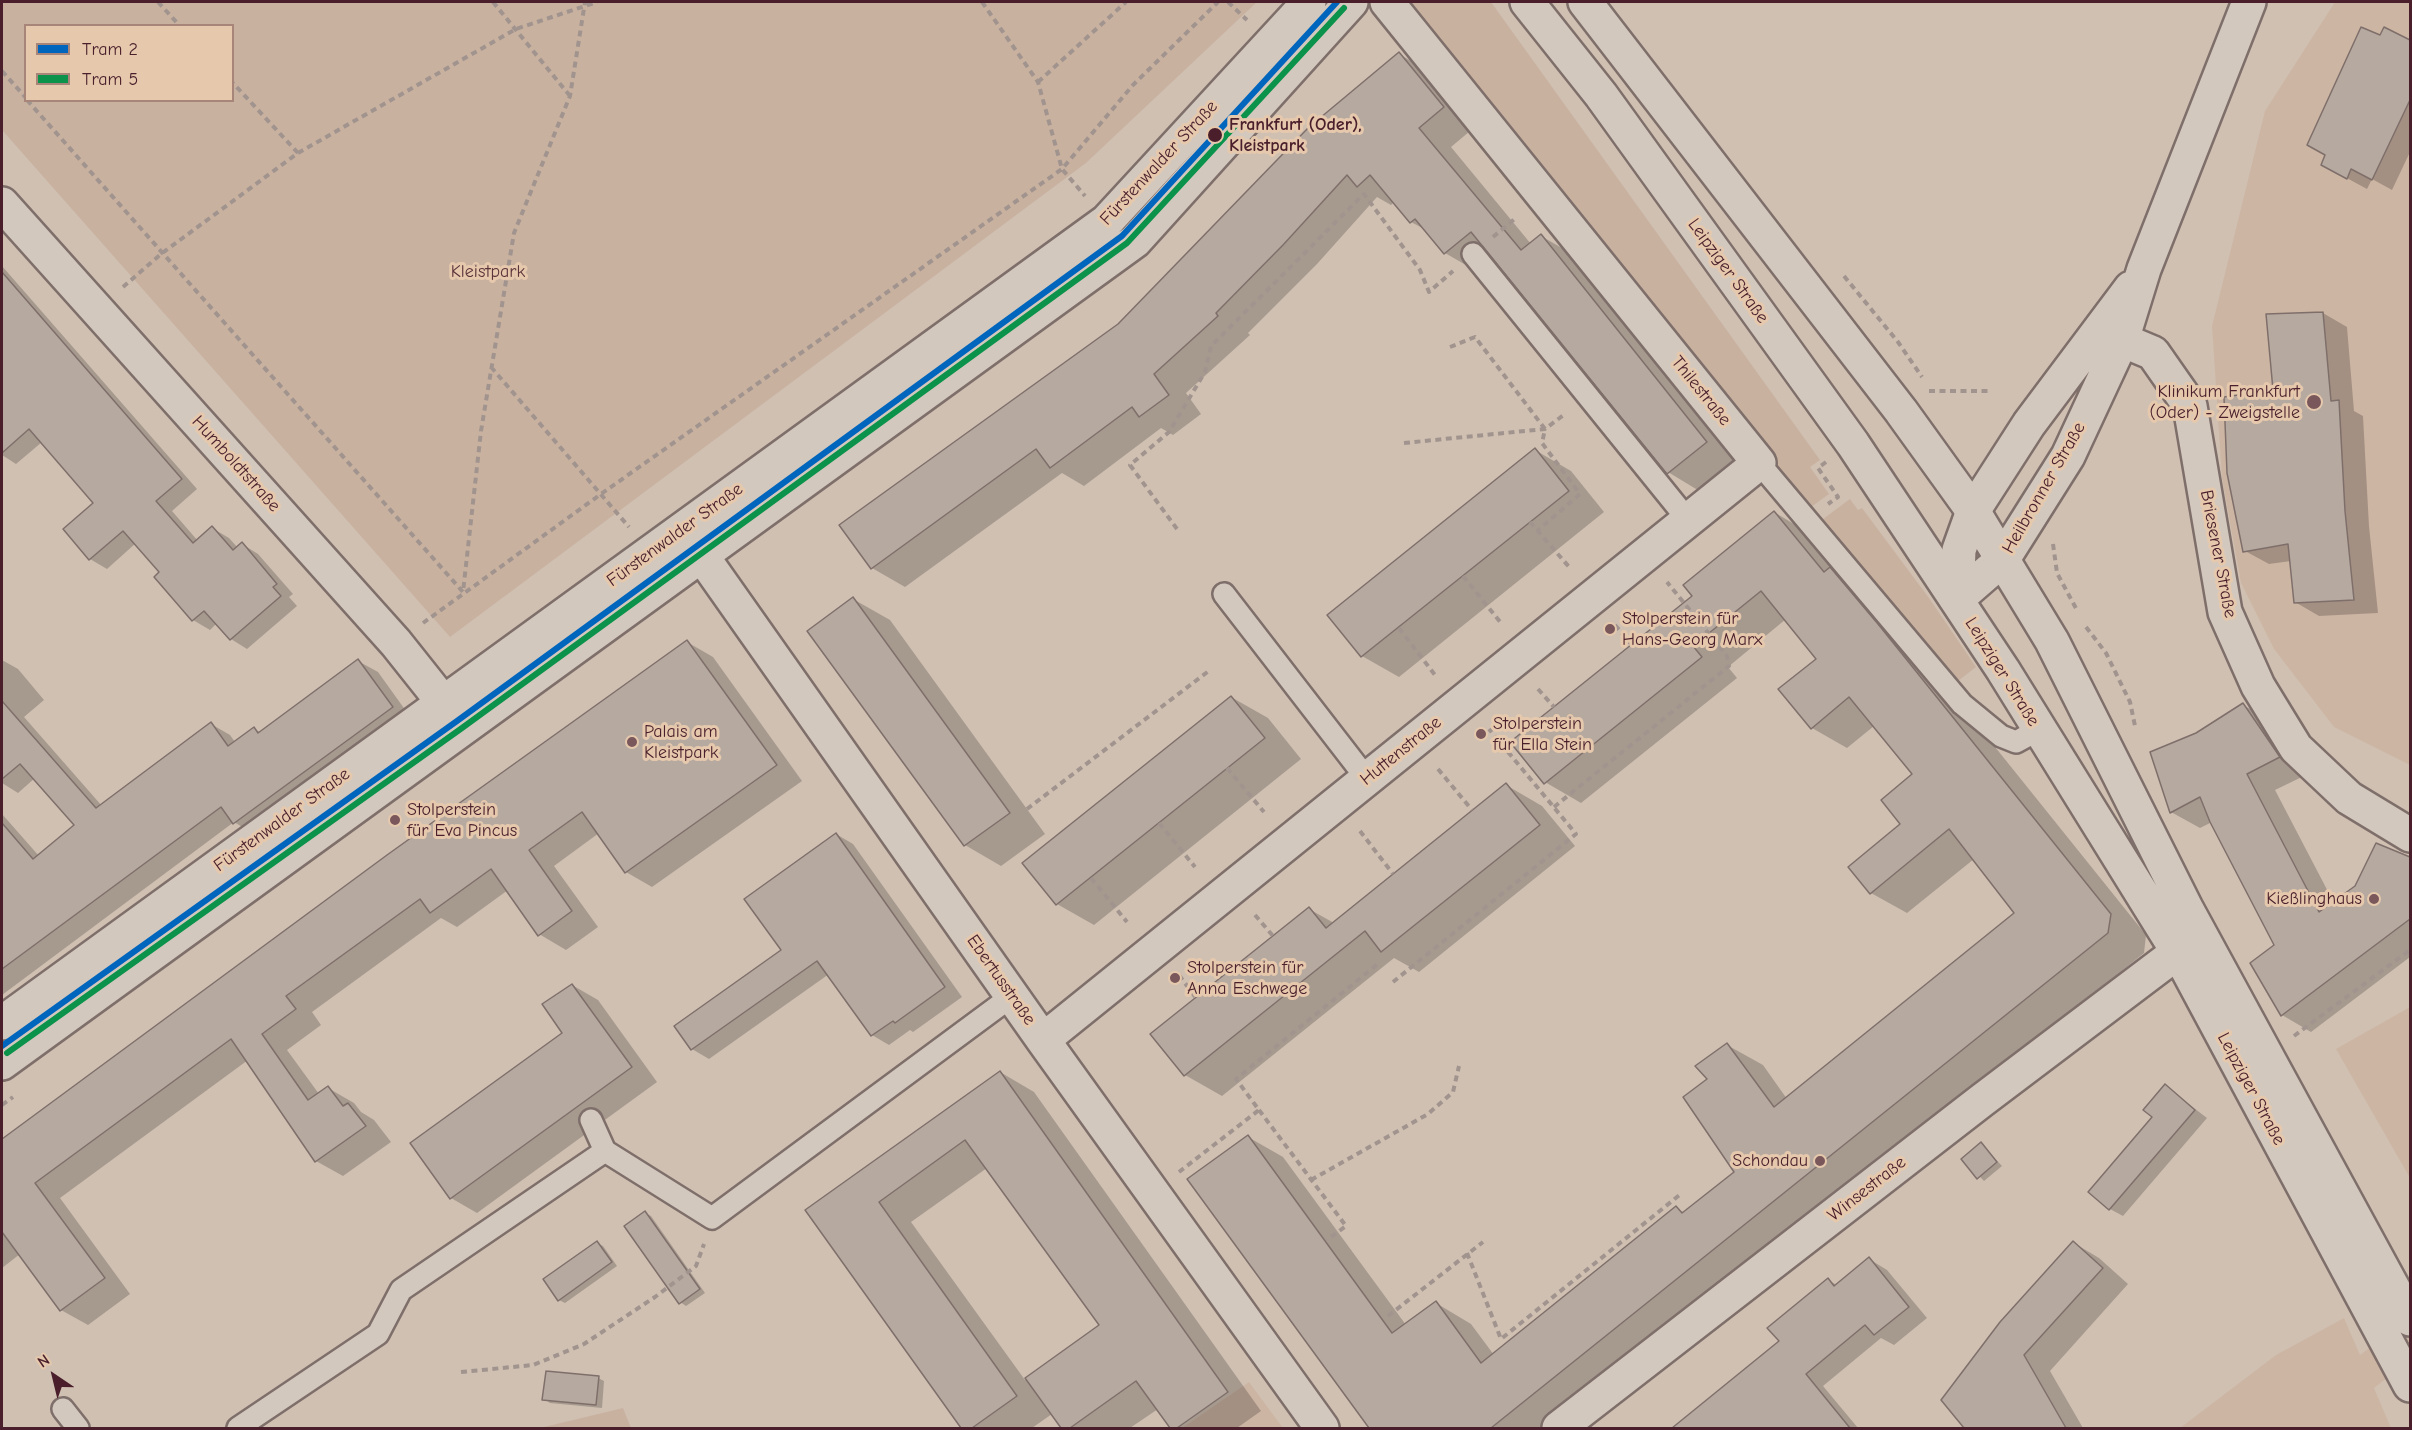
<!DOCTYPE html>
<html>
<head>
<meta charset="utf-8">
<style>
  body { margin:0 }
  #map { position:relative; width:2412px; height:1430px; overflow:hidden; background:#d0c0b2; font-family:"Comic Neue",sans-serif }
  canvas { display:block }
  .frame { position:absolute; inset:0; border:3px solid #4a1f2b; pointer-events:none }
  .legend { position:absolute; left:24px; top:24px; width:210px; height:78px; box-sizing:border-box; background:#e6c9ad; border:2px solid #a88579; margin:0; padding:8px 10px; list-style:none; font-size:18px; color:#4a1f2b }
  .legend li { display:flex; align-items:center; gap:12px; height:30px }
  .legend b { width:30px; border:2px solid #a88579 }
  .north { position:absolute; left:24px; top:1346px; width:60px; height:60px; -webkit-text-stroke:4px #e6c9ad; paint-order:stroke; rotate:325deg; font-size:16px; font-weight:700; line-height:24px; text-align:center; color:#4a1f2b }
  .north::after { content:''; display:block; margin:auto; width:21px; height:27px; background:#4a1f2b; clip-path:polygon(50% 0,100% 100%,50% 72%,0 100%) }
</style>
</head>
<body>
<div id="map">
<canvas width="2412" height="1430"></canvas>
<div class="frame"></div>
<ul class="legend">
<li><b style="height:8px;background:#0065bd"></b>Tram 2</li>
<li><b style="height:8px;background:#0b924b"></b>Tram 5</li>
</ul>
<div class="north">N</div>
</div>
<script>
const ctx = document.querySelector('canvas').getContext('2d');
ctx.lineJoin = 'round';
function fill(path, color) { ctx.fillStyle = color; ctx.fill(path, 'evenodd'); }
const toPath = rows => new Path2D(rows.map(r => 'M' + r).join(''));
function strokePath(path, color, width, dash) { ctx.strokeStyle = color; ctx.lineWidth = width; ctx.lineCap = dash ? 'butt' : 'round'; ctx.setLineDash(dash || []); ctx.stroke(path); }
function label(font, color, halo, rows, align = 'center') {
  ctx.font = font + ' "Comic Neue",sans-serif'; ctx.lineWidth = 6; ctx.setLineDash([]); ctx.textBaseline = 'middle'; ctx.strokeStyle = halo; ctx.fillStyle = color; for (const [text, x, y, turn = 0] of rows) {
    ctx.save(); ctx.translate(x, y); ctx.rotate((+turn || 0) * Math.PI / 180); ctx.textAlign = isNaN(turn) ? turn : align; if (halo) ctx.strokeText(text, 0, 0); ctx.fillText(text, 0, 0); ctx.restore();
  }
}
fill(toPath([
  [2335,2,2410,2,2410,765,2334,727,2274,649,2241,583,2222,478,2212,326,2265,111],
  [2410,1007,2410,1178,2336,1049],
  [2344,1318,2360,1355,2410,1318,2410,1360,2374,1388,2391,1428,2180,1428,2276,1355],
  [1249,1382,1283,1428,1182,1428]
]), '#cdb5a3');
fill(toPath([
  [2,2,1257,2,1086,163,450,637,2,130],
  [26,26,232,26,232,100,26,100],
  [1413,2,1491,2,1820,460,1810,467,1829,494,1807,510,1411,8],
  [1850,499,1858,510,1862,508,1929,598,1976,667,1953,685,1823,519],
  [623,1408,631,1428,540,1428]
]), '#c9b1a0');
fill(toPath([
  [2385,29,2410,42,2410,152,2392,190,2372,179,2367,189,2343,176],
  [1399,54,1432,73,1476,126,1451,147,1531,244,1541,236,1574,255,1739,461,1701,492,1668,472,1494,259,1478,272,1445,253,1426,230,1411,222,1394,202,1391,205,1377,197,1317,264,1248,333,1250,335,1186,393,1201,414,1173,435,1161,428,1084,486,1062,473,905,587,872,568],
  [2,266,197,489,172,511,198,541,212,528,229,538,238,548,242,544,258,554,293,594,289,597,297,606,247,649,231,639,217,623,210,630,193,620,156,577,161,572,136,543,107,569,90,559,65,530,95,503,42,442,16,464,2,455,2,400,7,395,2,388],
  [2323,313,2347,327,2354,411,2363,416,2369,526,2378,613,2319,616,2295,602,2291,561,2269,564,2245,551,2275,391],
  [1535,450,1571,471,1604,512,1399,677,1362,656,1329,615],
  [1774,512,1809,533,1914,646,2146,935,2144,953,1551,1428,1369,1428,1189,1179,1248,1137,1283,1157,1406,1325,1436,1303,1471,1324,1494,1355,1676,1208,1685,1213,1736,1172,1709,1079,1727,1045,1763,1065,1787,1099,2017,913,1974,859,1907,913,1871,893,1902,824,1915,774,1874,726,1847,748,1812,728,1818,659,1786,619,1728,667,1737,678,1581,803,1545,782,1695,596],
  [853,599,890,620,1045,834,1001,866,965,845],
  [687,642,713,657,802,781,652,887,626,872,599,833,554,866,598,927,566,950,539,934,508,890,457,927,441,918,312,1012,321,1025,287,1050,319,1094,328,1088,354,1103,361,1112,374,1120,391,1142,343,1176,316,1161,248,1060,60,1198,130,1294,88,1325,61,1310,20,1254,2,1268,2,1141,388,856],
  [2,660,18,669,44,700,24,717,102,806,211,724,230,735,235,742,254,729,260,732,358,661,378,672,411,718,254,834,234,822,2,995,2,814,39,856,76,825,35,778,18,793,2,783],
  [1231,697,1268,718,1301,759,1094,925,1057,904,1024,863],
  [2243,705,2272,721,2308,774,2275,790,2334,903,2357,887,2377,845,2410,859,2410,957,2311,1032,2282,1015,2276,946,2212,822,2200,828,2171,812,2196,735],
  [1506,785,1542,806,1575,846,1419,972,1394,958,1222,1096,1185,1075,1153,1035,1309,909,1334,923],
  [836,834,853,844,962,997,913,1032,910,1030,889,1045,872,1035,829,974,709,1059,692,1049,783,950],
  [572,985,598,1000,657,1082,477,1213,451,1198,564,1033],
  [1000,1072,1034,1092,1261,1411,1237,1428,1171,1428,1158,1409,1130,1428,1063,1428,1052,1414,1032,1428,963,1428,807,1210],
  [987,1168,1101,1326,1025,1380,911,1222],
  [2165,1086,2207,1118,2123,1216,2110,1209,2154,1117],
  [1981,1144,2002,1166,1984,1181,1963,1159],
  [645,1213,651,1216,705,1293,686,1306,680,1302],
  [597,1243,603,1246,617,1266,565,1303,559,1300],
  [2074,1243,2099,1258,2128,1284,2050,1371,2083,1428,1965,1428,1942,1400],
  [1869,1259,1887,1270,1927,1318,1894,1345,1881,1338,1823,1386,1858,1428,1674,1428,1781,1342,1828,1280,1837,1285],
  [598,1378,604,1381,602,1408,550,1403,544,1399]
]), '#0003');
const building = toPath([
  [2361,27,2380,35,2384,27,2410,40,2410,100,2372,180,2351,169,2347,179,2321,165,2325,155,2307,145,2361,27],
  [1399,52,1444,107,1419,128,1521,250,1541,234,1707,442,1667,474,1471,232,1444,254,1415,219,1410,223,1370,175,1357,187,1347,175,1283,245,1216,313,1218,316,1154,374,1169,395,1139,417,1132,407,1050,468,1036,449,871,569,839,525,1118,324,1308,128,1399,52],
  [2,272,182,479,156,501,193,543,212,526,233,550,242,542,277,584,273,587,281,596,230,640,204,611,192,621,154,577,159,572,123,531,89,560,63,529,93,503,29,429,2,453,2,272],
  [2323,312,2331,401,2339,400,2345,511,2354,600,2294,603,2288,544,2243,552,2227,473,2224,397,2273,390,2266,314,2323,312],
  [1535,448,1569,491,1361,657,1327,615,1535,448],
  [1774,511,1824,572,1830,567,1878,624,2111,914,2108,933,1491,1428,1369,1428,1187,1179,1248,1135,1392,1333,1436,1301,1481,1363,1676,1206,1682,1213,1734,1172,1683,1097,1707,1079,1695,1066,1727,1043,1774,1107,2014,913,1949,829,1870,894,1848,867,1900,824,1881,800,1912,774,1849,697,1811,729,1778,689,1816,659,1761,591,1693,646,1702,657,1544,784,1510,742,1692,596,1683,585,1774,511],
  [853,597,1010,813,964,846,807,631,853,597],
  [687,640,777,765,625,873,582,812,529,850,572,911,538,936,491,869,430,913,420,899,286,996,296,1009,262,1034,308,1100,328,1086,343,1106,348,1103,366,1126,315,1162,231,1039,35,1183,105,1278,60,1311,2,1232,2,1139,387,855,687,640],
  [358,659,393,707,233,824,221,807,2,969,2,823,33,859,74,825,20,764,2,779,2,701,96,808,211,722,228,746,254,727,258,733,358,659],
  [1231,696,1265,738,1056,905,1022,863,1231,696],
  [2243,703,2280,757,2247,774,2319,912,2355,886,2376,843,2410,857,2410,919,2281,1016,2250,963,2274,945,2210,822,2200,797,2170,813,2150,752,2196,733,2243,703],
  [1506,783,1540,825,1381,952,1365,931,1184,1076,1150,1034,1309,907,1326,928,1506,783],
  [836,833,945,987,895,1023,893,1021,871,1036,817,961,691,1050,674,1026,781,950,744,899,836,833],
  [572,984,632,1067,450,1199,410,1143,562,1033,542,1004,572,984],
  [1000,1071,1228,1392,1177,1428,1170,1428,1136,1381,1070,1428,1061,1428,1025,1378,1099,1325,965,1140,879,1202,1017,1396,972,1428,961,1428,805,1210,1000,1071],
  [2165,1084,2195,1110,2109,1210,2088,1192,2152,1117,2143,1110,2165,1084],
  [1981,1142,1997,1162,1977,1179,1961,1159,1981,1142],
  [645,1211,700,1289,679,1304,624,1226,645,1211],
  [597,1241,612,1262,558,1301,543,1279,597,1241],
  [2073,1241,2103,1268,2024,1355,2066,1428,1964,1428,1941,1400,2000,1322,2073,1241],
  [1869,1257,1909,1307,1874,1335,1865,1325,1806,1374,1850,1428,1672,1428,1779,1341,1767,1328,1828,1278,1834,1286,1869,1257],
  [546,1371,599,1376,596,1405,542,1400,546,1371]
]);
fill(building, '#b6a9a0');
strokePath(building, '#7f6f6b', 1.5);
const lane = toPath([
  [1473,254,1688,520],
  [1759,463,1962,704,2001,736,2016,742,2038,730],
  [1224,594,1367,779],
  [591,1120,605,1151],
  [63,1409,78,1428],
  [238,1428,378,1334,401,1290,605,1151,712,1218,1012,996]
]);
const street = toPath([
  [2,204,396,643,462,726],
  [2122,340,2153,353,2190,406,2225,612,2258,686,2296,748,2349,798,2410,835],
  [685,532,1043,1040,1322,1428],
  [1043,1040,1759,463,1387,2],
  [1559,1428,1981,1101,2178,952]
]);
const secondary = toPath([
  [1957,599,2003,559,2068,456,2122,340,2144,269,2249,2],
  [1957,599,1959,550,1973,511,2029,424,2131,288],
  [2,1023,1107,221,1309,2],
  [2,1063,1135,241,1351,2]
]);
const primary = toPath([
  [1527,2,1601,95,1853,444,2003,670,2178,952,2410,1385],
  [1585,2,1901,411,1973,511,2052,641,2186,908,2410,1319]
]);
strokePath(lane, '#7f6f6b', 26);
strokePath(street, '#7f6f6b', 38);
strokePath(secondary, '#7f6f6b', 38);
strokePath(primary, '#7f6f6b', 38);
strokePath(toPath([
  [158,2,180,26],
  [493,2,570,96],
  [982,2,1038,82,1062,169,1085,196],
  [1228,2,1247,20],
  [2,71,26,98],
  [1038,82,1126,2],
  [27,100,463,592,481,431,514,233,570,96,585,2],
  [298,153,516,29,597,2],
  [1493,237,1517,217],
  [1844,276,1898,342,1922,377],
  [123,287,161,254,298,153,232,82],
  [1450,347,1475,337,1545,429,1542,443,1580,494,1537,531],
  [491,367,629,527],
  [1929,391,1989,391],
  [1404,443,1545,429,1565,414],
  [1826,462,1818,468,1838,497,1828,504],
  [1530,522,1570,568],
  [1177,529,1130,465,1169,432,1205,372,1211,346,1364,194,1420,270,1429,292,1453,271],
  [2053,544,2057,573,2078,612],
  [1463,576,1501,623],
  [423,623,601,494,1062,169,1133,85,1218,2],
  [1615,625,1631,644],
  [2086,627,2106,653,2130,702,2135,726],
  [1399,628,1435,675],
  [1538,689,1554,707],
  [1227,768,1264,812],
  [1438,769,1472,810],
  [1554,807,1729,666,1727,656,1667,582],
  [1027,809,1210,670],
  [1159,823,1195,867],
  [1360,831,1393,874],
  [1091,878,1127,922],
  [1255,915,1273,936],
  [1179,975,1196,998],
  [1393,982,1576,834,1489,729],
  [2294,1036,2410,950],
  [2,1105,13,1097],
  [1259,1110,1346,1226,1327,1240],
  [1179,1172,1259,1110,1236,1079,1379,963],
  [1311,1180,1428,1114,1453,1092,1459,1066],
  [1467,1253,1501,1339,1682,1193],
  [1388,1316,1483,1242],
  [461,1372,533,1365,584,1344,655,1297,696,1266,704,1244]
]), '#a1948e', 4, [6, 4.5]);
strokePath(lane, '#d3c8be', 21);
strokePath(street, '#d3c8be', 33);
strokePath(secondary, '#d3c8be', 33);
strokePath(primary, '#d3c8be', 33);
strokePath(toPath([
  [2,1046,457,721,1122,236,1337,2]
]), '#0065bd', 6);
strokePath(toPath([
  [7,1053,462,728,1127,243,1344,8]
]), '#0b924b', 6);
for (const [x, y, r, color] of [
  [1215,135,8,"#4a1f2b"],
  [2314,402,8,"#79575a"],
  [1610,629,6,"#79575a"],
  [1481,734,6,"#79575a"],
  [632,742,6,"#79575a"],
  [395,820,6,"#79575a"],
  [2374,899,6,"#79575a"],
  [1175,978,6,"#79575a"],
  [1820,1161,6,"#79575a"]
]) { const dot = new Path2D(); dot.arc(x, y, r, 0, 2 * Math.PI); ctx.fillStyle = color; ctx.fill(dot); strokePath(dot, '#e6c9ad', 2); }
label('bold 18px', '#4a1f2b', '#e6c9ad', [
  ["Frankfurt (Oder),",1229,125],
  ["Kleistpark",1229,146]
], 'left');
label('18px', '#4a1f2b', '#e6c9ad', [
  ["Fürstenwalder Straße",1159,163,-47],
  ["Leipziger Straße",1728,271,54],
  ["Thilestraße",1701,391,51],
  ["Humboldtstraße",236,464,48],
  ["Heilbronner Straße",2044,488,-60],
  ["Fürstenwalder Straße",675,535,-36],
  ["Briesener Straße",2218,554,79],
  ["Leipziger Straße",2002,672,58],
  ["Huttenstraße",1401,751,-39],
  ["Fürstenwalder Straße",282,820,-36],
  ["Ebertusstraße",1001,980,55],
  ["Leipziger Straße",2251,1089,62],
  ["Winsestraße",1867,1189,-38]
]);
label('18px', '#5c333a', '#e6c9ad', [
  ["Kleistpark",488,272]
]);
label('18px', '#4a1f2b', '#e6c9ad', [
  ["Klinikum Frankfurt",2300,392,"right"],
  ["(Oder) - Zweigstelle",2300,413,"right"],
  ["Stolperstein für",1622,619],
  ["Hans-Georg Marx",1622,640],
  ["Stolperstein",1493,724],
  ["für Ella Stein",1493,745],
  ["Palais am",644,732],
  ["Kleistpark",644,753],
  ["Stolperstein",407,810],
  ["für Eva Pincus",407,831],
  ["Kießlinghaus",2362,899,"right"],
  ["Stolperstein für",1187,968],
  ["Anna Eschwege",1187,989],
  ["Schondau",1808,1161,"right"]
], 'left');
</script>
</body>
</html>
